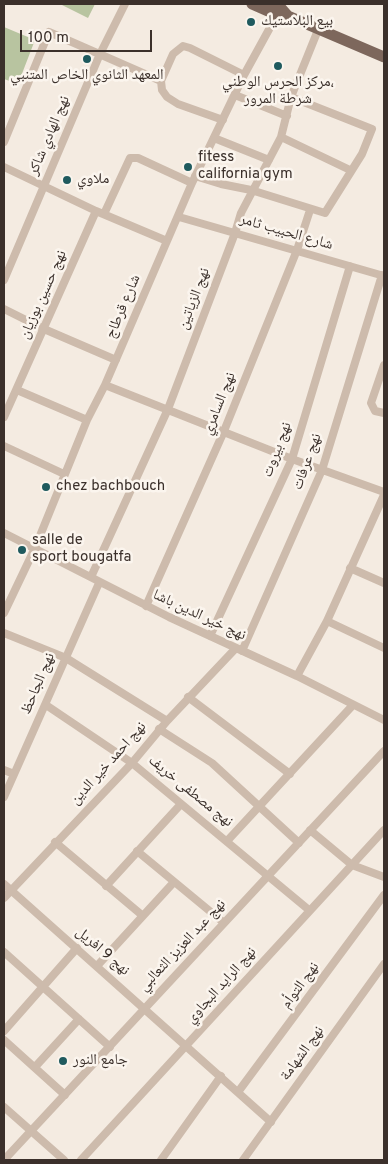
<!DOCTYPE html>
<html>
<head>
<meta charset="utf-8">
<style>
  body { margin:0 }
  #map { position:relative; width:388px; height:1164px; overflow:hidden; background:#f4ebe1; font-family:Overpass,sans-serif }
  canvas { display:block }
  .frame { position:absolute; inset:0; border:5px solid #3b302b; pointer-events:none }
  .scale { position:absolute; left:20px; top:30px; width:132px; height:22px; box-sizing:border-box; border:2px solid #3b302b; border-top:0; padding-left:6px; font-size:15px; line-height:18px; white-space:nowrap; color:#3b302b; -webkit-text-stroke:4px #fbf5ee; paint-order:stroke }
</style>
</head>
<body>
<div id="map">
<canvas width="388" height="1164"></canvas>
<div class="frame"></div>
<div class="scale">100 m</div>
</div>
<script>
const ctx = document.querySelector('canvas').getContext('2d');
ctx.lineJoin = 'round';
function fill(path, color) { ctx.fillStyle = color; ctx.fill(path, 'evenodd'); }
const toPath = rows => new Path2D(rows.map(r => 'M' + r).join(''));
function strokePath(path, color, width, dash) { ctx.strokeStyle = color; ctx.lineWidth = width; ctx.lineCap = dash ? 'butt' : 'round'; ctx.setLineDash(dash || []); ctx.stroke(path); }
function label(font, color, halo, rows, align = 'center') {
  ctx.font = font + ' Overpass,"Noto Naskh Arabic",sans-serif'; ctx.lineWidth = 5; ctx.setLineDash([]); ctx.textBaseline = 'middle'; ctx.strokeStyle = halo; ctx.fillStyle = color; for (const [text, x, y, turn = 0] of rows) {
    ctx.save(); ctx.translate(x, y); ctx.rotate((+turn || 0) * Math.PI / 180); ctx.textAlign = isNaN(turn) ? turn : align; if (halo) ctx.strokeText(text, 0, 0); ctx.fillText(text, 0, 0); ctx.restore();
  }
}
fill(toPath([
  [60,4,95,4,88,18],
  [4,27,35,40,18,84,4,79]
]), '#b8c4a0');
strokePath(toPath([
  [235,95,287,116],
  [223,120,178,104,167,97,162,90,161,81,173,54,183,46,190,48,244,75],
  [281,137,350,170],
  [214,138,269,160],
  [4,142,49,32,161,81],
  [4,167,96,211,167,241],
  [195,176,221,184,251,190,325,213,362,154,372,129,291,97],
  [104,214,130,158,138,158,192,183],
  [179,217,384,276],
  [4,280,100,54,125,4],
  [4,309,44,329,116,360],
  [384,365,371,403,375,411,384,413],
  [105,385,292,459,384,492],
  [17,390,87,420],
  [4,417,96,211],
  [4,446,64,474],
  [4,533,169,617,297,676,384,720],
  [350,568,384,583],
  [91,577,168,409,235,233,241,213,281,137,291,97,318,30],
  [146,606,224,431,297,250,310,210],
  [4,613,35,548,87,420,105,385,192,183,244,75,278,13],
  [327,621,384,648],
  [4,633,66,658,167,721],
  [210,636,292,459,350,266],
  [242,651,322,470,382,275],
  [297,676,327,621,384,495],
  [188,697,290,774],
  [46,705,132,763,309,910],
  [159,729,212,763,299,843],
  [4,770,14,774],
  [4,797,99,583],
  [310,830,352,865,384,877],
  [228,840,353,705],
  [55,842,143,916],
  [137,851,223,922],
  [4,884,271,1122],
  [106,886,181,804],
  [4,898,132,763,167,721,236,648],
  [4,952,110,1047],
  [97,966,174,882],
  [4,1031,77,948],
  [4,1040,65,1095],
  [35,1067,79,1019],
  [238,1092,384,895],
  [4,1107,64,1160],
  [4,1160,384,751],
  [81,1160,384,830],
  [161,1160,221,1076],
  [243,1160,384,964]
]), '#cdbbac', 8);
strokePath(toPath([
  [252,4,277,15,288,16,384,57],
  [273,4,281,8,288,16]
]), '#7d675c', 11);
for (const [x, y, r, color] of [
  [251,22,5,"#1f5a5e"],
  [87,59,5,"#1f5a5e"],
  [278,66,5,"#1f5a5e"],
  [188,167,5,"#1f5a5e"],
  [67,180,5,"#1f5a5e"],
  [46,487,5,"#1f5a5e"],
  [22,550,5,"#1f5a5e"],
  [63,1061,5,"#1f5a5e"]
]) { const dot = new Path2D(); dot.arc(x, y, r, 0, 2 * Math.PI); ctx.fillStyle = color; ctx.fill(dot); strokePath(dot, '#fbf5ee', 2); }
label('15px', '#3b302b', '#fbf5ee', [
  ["بيع البلاستيك",261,22],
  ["المعهد الثانوي الخاص المتنبي",87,76,"center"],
  ["مركز الحرس الوطني،",278,83,"center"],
  ["شرطة المرور",278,100,"center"],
  ["fitess",198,158],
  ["california gym",198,175],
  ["ملاوي",77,180],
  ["chez bachbouch",56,487],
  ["salle de",32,541],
  ["sport bougatfa",32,558],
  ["جامع النور",73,1061]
], 'left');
label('15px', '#3b302b', '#fbf5ee', [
  ["نهج الهادي شاكر",50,136,-67],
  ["شارع الحبيب ثامر",286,233,16],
  ["نهج حسين بوزيان",44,295,-66],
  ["نهج الزياتين",195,299,-69],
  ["شارع قرطاج",124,307,-67],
  ["نهج السامري",220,404,-68],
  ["نهج بيروت",278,450,-69],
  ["نهج عرفات",308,462,-70],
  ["نهج خير الدين باشا",199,616,25],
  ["نهج الجاحظ",39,684,-67],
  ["نهج احمد خير الدين",109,764,-48],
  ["نهج مصطفى خريف",190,792,39],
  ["نهج عبد العزيز الثعالبي",183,946,-47],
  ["نهج 9 افريل",102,952,41],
  ["نهج الرايد البجاوي",222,986,-48],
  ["نهج التوأم",301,986,-54],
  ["نهج الشهامة",303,1054,-54]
]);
</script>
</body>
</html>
